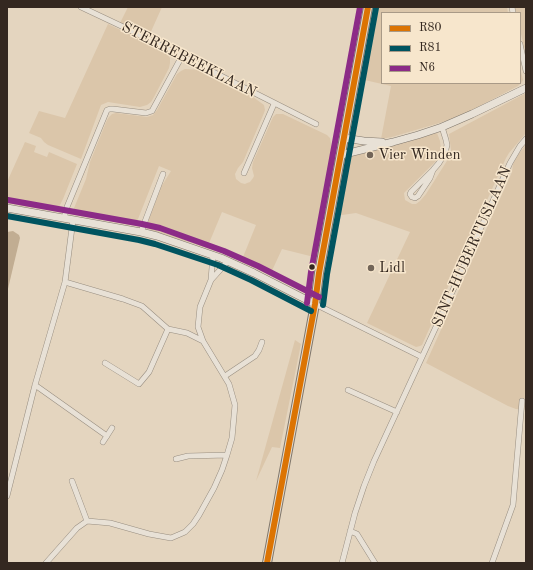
<!DOCTYPE html>
<html>
<head>
<meta charset="utf-8">
<style>
  body { margin:0 }
  #map { position:relative; width:533px; height:570px; overflow:hidden; background:#e4d5bf; font-family:"Old Standard TT",serif }
  canvas { display:block }
  .frame { position:absolute; inset:0; border:8px solid #342820; pointer-events:none }
  .legend { position:absolute; left:381px; top:12px; width:140px; height:72px; box-sizing:border-box; background:#f7e6cc; border:1px solid #a99a87; margin:0; padding:5px 7px; list-style:none; font-size:12px; color:#342820 }
  .legend li { display:flex; align-items:center; gap:8px; height:20px }
  .legend b { width:20px; border:1px solid #a99a87 }
</style>
</head>
<body>
<div id="map">
<canvas width="533" height="570"></canvas>
<div class="frame"></div>
<ul class="legend">
<li><b style="height:5px;background:#dc7403"></b>R80</li>
<li><b style="height:5px;background:#005460"></b>R81</li>
<li><b style="height:5px;background:#8c2b87"></b>N6</li>
</ul>
</div>
<script>
const ctx = document.querySelector('canvas').getContext('2d');
ctx.lineJoin = 'round';
function fill(path, color) { ctx.fillStyle = color; ctx.fill(path, 'evenodd'); }
const toPath = rows => new Path2D(rows.map(r => 'M' + r).join(''));
function strokePath(path, color, width, dash) { ctx.strokeStyle = color; ctx.lineWidth = width; ctx.lineCap = dash ? 'butt' : 'round'; ctx.setLineDash(dash || []); ctx.stroke(path); }
function label(font, color, halo, rows, align = 'center') {
  ctx.font = font + ' "Old Standard TT",serif'; ctx.lineWidth = 3; ctx.setLineDash([]); ctx.textBaseline = 'middle'; ctx.strokeStyle = halo; ctx.fillStyle = color; for (const [text, x, y, turn = 0] of rows) {
    ctx.save(); ctx.translate(x, y); ctx.rotate((+turn || 0) * Math.PI / 180); ctx.textAlign = isNaN(turn) ? turn : align; if (halo) ctx.strokeText(text, 0, 0); ctx.fillText(text, 0, 0); ctx.restore();
  }
}
fill(toPath([
  [128,7,162,7,149,36,120,23],
  [374,7,507,7,508,13,382,13,382,83,520,83,520,67,523,80,522,82,518,86,466,113,446,121,392,137,381,139,391,86,360,79],
  [514,7,526,7,526,55,520,30,520,13,516,13],
  [108,24,156,47,168,55,170,58,170,63,169,68,154,97,151,102,147,105,140,107,108,102,101,105,81,159,48,145,44,142,41,138,29,133,39,111,65,118],
  [185,69,200,70,253,97,264,105,265,110,264,113,243,162,238,168,235,174,236,179,241,183,245,184,247,183,250,182,253,178,254,176,252,168,253,162,273,117,276,114,283,114,327,135,330,138,333,153,323,213,314,257,282,249,270,275,241,262,256,225,222,212,207,248,150,230,147,225,149,219,161,187,171,171,159,166,138,219,134,224,129,225,72,213,86,179,90,162,107,120,109,117,112,114,116,113,147,117,153,115,157,110,177,74,181,71],
  [526,93,526,133,509,153,506,158,422,345,420,346,416,347,367,323,410,232,356,213,335,216,343,172,346,161,350,157,357,155,437,133,440,141,441,150,441,155,435,162,404,193,405,200,412,204,416,204,420,201,426,194,450,156,451,150,449,134],
  [25,142,36,146,34,152,47,157,49,152,77,164,63,199,59,207,56,210,51,210,43,208,27,207,7,203,7,182],
  [526,144,526,410,516,409,508,406,426,363,512,172,513,164,518,155],
  [295,340,301,344,280,448,272,447,256,481]
]), '#dbc6aa');
fill(toPath([
  [13,231,19,235,20,238,7,293,7,232]
]), '#c1ad92');
strokePath(toPath([
  [333,166,335,158],
  [330,185,332,173],
  [326,206,329,190],
  [337,214,345,166],
  [324,218,325,210],
  [322,230,323,223],
  [333,231,336,218],
  [318,251,320,236]
]), '#c1ad92', 2);
const street = toPath([
  [81,7,134,32,316,124],
  [512,7,513,13],
  [520,44,526,71],
  [433,170,430,178,418,196,415,198,412,197,410,194,411,192,433,170,439,163,445,153,447,145,446,140,442,127],
  [244,173,274,104],
  [64,218,67,207,107,110,110,109,113,109,146,113,152,111,182,56],
  [141,232,163,174],
  [211,280,228,261],
  [65,282,123,299,142,306,168,329,187,333,203,341],
  [315,304,422,357],
  [105,363,139,384,149,372,168,329],
  [225,376,255,356,259,350,262,342],
  [35,385,107,436],
  [348,390,397,412],
  [103,442,112,428],
  [176,459,188,456,227,455],
  [72,481,87,521],
  [7,496,35,385,65,282,73,220],
  [350,531,357,534,375,563],
  [46,563,77,528,87,521,110,523,149,534,171,538,185,532,193,524,199,515,214,488,222,470,227,455,232,438,235,405,229,384,203,341,198,327,200,307,211,280,213,255],
  [342,563,355,513,364,486,374,461,453,290,510,163,520,146,526,139],
  [492,563,513,505,522,401]
]);
const secondary = toPath([
  [344,138,364,141,382,142],
  [341,155,393,142,418,135,442,127,472,114,526,88],
  [7,208,141,232,157,236,221,258,254,273,315,304]
]);
const primary = toPath([
  [267,563,315,304,319,273,368,7]
]);
strokePath(street, '#988e81', 6);
strokePath(secondary, '#7f766b', 8);
strokePath(primary, '#7f766b', 10);
strokePath(street, '#e8e1d6', 5);
strokePath(secondary, '#e8e1d6', 7);
strokePath(primary, '#e4dccf', 8);
strokePath(toPath([
  [267,563,315,304,319,273,368,7]
]), '#dc7403', 6);
strokePath(toPath([
  [7,216,139,240,155,244,218,265,251,280,311,311],
  [323,305,327,274,376,8]
]), '#005460', 6);
strokePath(toPath([
  [8,200,142,224,160,228,224,251,258,266,319,297],
  [307,303,311,272,360,7]
]), '#8c2b87', 6);
for (const [x, y, r, color] of [
  [370,155,4,"#726558"],
  [312,267,3.5,"#342820"],
  [371,268,4,"#726558"]
]) { const dot = new Path2D(); dot.arc(x, y, r, 0, 2 * Math.PI); ctx.fillStyle = color; ctx.fill(dot); strokePath(dot, '#f7e6cc', 1.5); }
label('15px', '#342820', '#f7e6cc', [
  ["STERREBEEKLAAN",189,60,27],
  ["SINT-HUBERTUSLAAN",472,247,-66]
]);
label('15px', '#342820', '#f7e6cc', [
  ["Vier Winden",378,155],
  ["Lidl",379,268]
], 'left');
</script>
</body>
</html>
